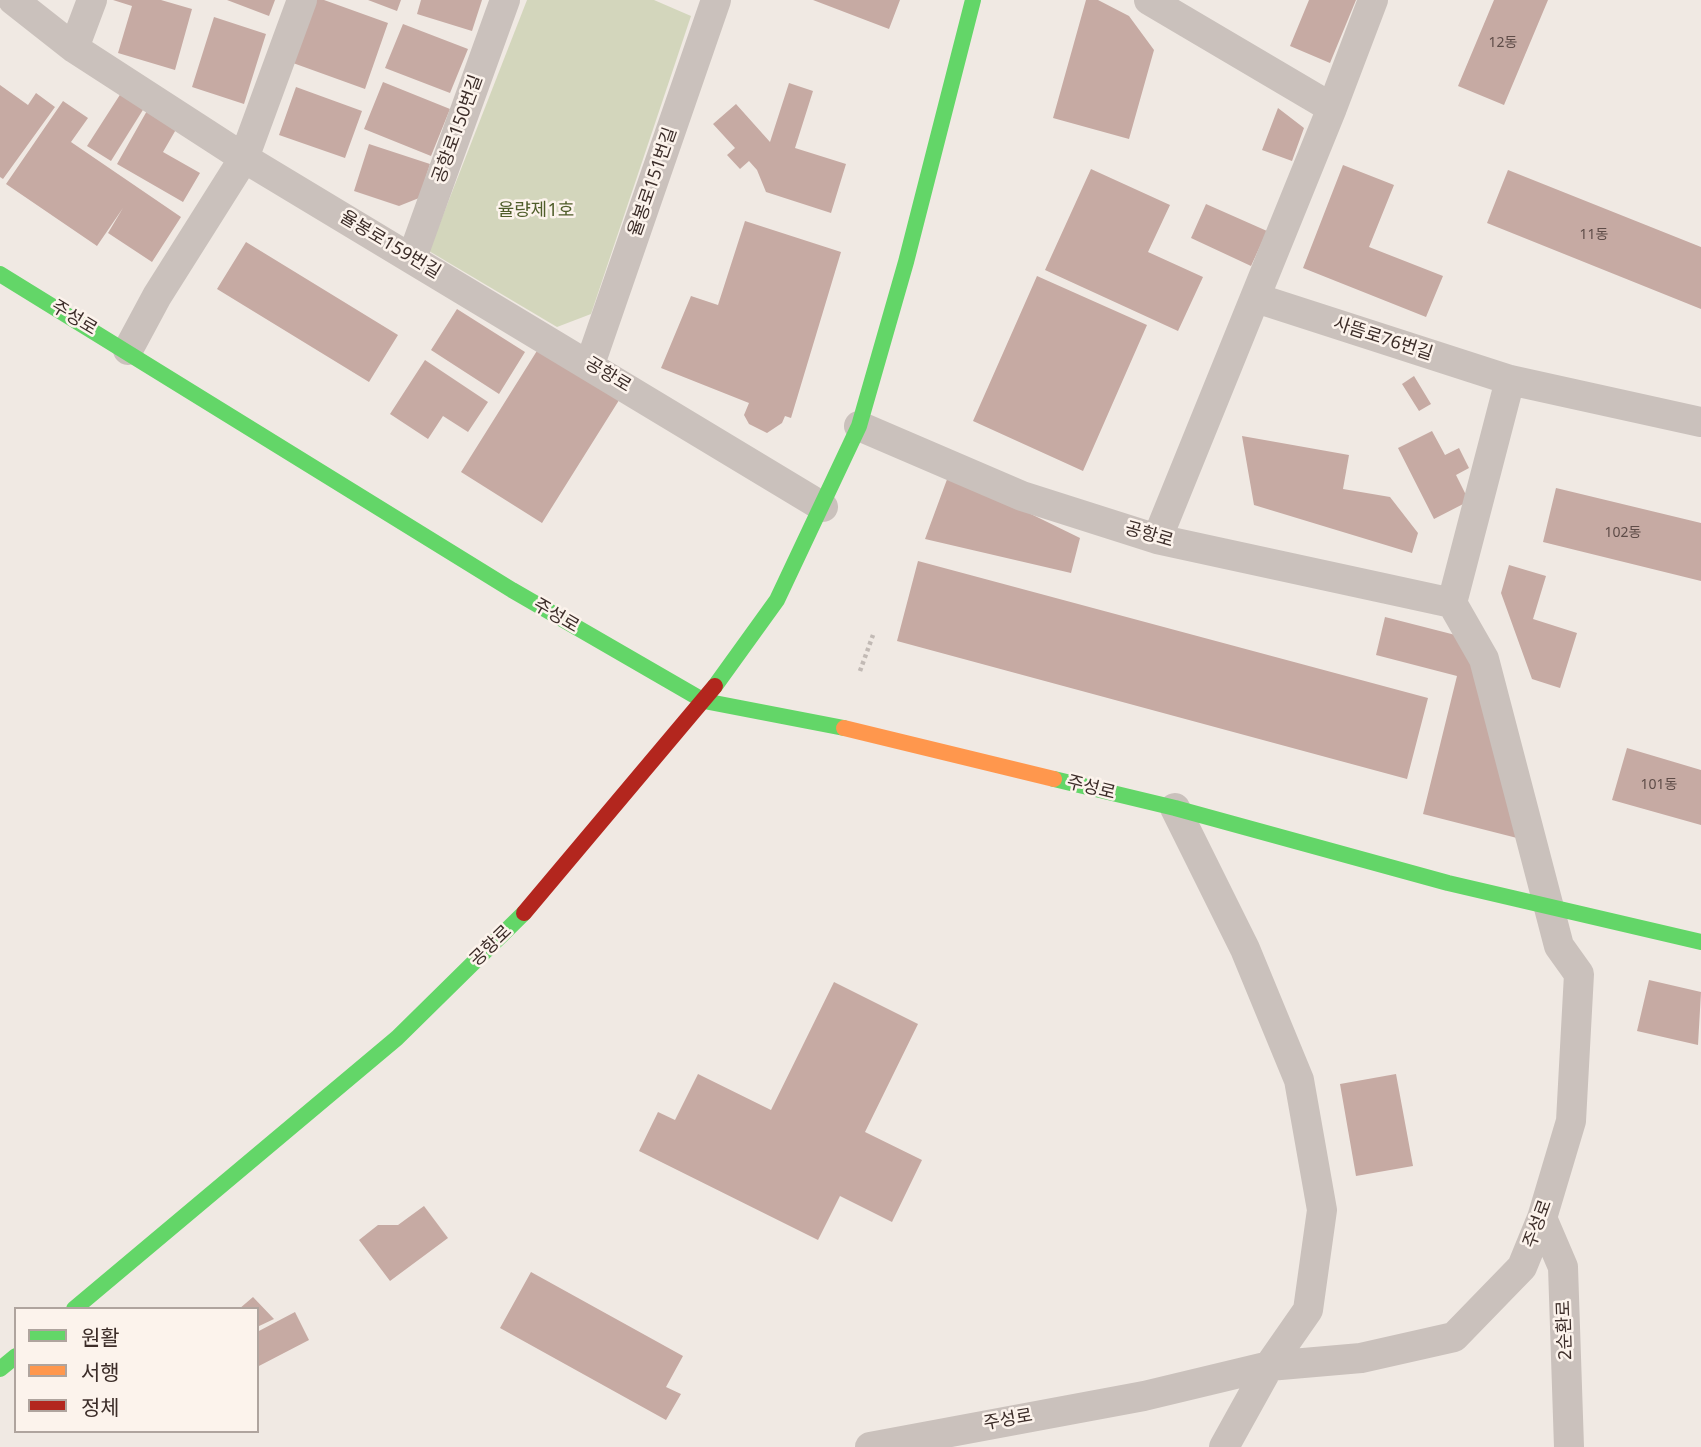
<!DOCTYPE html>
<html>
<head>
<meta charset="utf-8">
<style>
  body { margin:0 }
  #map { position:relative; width:1701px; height:1447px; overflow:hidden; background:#f0e9e3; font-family:"Noto Sans","Noto Sans KR",sans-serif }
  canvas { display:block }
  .legend { position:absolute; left:14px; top:1307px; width:245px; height:126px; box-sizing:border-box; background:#fcf3ec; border:2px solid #afa49e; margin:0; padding:9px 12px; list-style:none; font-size:21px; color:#3c2d29 }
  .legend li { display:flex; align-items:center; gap:14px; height:35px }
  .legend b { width:35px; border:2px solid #afa49e }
</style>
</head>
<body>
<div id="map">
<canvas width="1701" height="1447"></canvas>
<ul class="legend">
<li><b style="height:9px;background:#63d668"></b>원활</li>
<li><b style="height:9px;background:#ff974d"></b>서행</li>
<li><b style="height:9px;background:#b3261e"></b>정체</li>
</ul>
</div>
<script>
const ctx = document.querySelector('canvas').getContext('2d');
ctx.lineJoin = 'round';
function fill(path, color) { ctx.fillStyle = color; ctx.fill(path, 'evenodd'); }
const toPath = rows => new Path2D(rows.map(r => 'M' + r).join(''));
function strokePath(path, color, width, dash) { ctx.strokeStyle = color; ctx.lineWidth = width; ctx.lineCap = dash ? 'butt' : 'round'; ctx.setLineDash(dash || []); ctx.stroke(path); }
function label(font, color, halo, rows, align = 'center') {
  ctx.font = font + ' "Noto Sans","Noto Sans KR",sans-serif'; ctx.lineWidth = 5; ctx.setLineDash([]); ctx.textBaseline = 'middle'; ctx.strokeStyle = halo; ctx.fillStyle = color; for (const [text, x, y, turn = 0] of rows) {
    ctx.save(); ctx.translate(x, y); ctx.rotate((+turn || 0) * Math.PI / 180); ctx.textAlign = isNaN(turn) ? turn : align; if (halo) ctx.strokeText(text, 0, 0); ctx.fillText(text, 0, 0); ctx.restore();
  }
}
fill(toPath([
  [527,0,654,0,691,16,591,314,557,327,429,251]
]), '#d3d6bc');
fill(toPath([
  [113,0,161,0,192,9,175,70,118,53,132,6],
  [227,0,275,0,269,16],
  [315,0,324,0,388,23,365,89,293,63],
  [368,0,401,0,397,11],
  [421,0,482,0,472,31,417,14],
  [813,0,900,0,889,29],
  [1086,0,1098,0,1129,16,1154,50,1129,139,1053,118],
  [1309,0,1356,0,1330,63,1290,46],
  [1494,0,1548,0,1504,105,1458,86],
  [214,17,266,34,244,104,192,87],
  [403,24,468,49,450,93,385,68],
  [383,82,450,109,431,156,364,129],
  [789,83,813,91,795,148,846,164,831,213,766,192,757,170,749,161,740,169,727,155,735,148,713,124,736,104,770,142],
  [0,85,28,105,36,93,55,107,3,179,0,177],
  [296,87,362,111,345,158,279,135],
  [123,90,146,105,111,161,87,146],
  [63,101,88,118,71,142,181,217,152,262,108,233,123,208,97,246,6,184],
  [1278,108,1304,128,1292,161,1262,150],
  [148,109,178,126,163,152,200,173,183,202,117,164],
  [369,144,430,164,419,198,399,206,354,191],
  [1343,165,1394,185,1369,247,1443,276,1426,317,1303,268],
  [1091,169,1170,205,1148,252,1203,277,1178,331,1045,270],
  [1508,170,1701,247,1701,309,1487,223],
  [1206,204,1267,231,1251,266,1191,238],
  [745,221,841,252,791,418,785,416,782,423,767,433,749,424,744,415,749,403,661,368,691,296,718,305],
  [246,242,398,335,369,382,217,289],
  [1037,276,1147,325,1083,471,973,421],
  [457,309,525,352,499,394,431,350],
  [540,346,621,397,542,523,461,472],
  [425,360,488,402,468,432,443,416,428,439,390,414],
  [1414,376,1431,404,1419,411,1402,384],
  [1432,431,1445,455,1459,448,1469,468,1456,475,1469,501,1434,519,1398,448],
  [1242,436,1349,455,1343,489,1390,497,1418,533,1412,553,1254,505],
  [949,474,1080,538,1071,573,925,539],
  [1556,488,1701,523,1701,581,1543,542],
  [918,561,1428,698,1407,779,897,641],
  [1509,565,1546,576,1533,619,1577,633,1560,688,1532,679,1501,593],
  [1385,617,1471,639,1517,838,1423,814,1457,676,1376,655],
  [1627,748,1701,770,1701,825,1612,800],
  [1649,980,1701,992,1698,1045,1637,1031],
  [834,982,918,1024,865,1132,922,1160,892,1222,840,1196,818,1240,639,1151,658,1112,675,1120,698,1074,771,1110],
  [1396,1074,1413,1166,1356,1176,1340,1084],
  [424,1206,448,1238,390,1281,359,1240,378,1225,398,1225],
  [531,1272,683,1356,666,1387,681,1394,666,1420,500,1328],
  [253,1297,274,1319,257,1327,257,1309,239,1309],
  [295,1312,309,1340,257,1367,257,1332]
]), '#c6aaa3');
strokePath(toPath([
  [860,671,873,635]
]), '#c2bab5', 4.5, [3.5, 3.5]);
strokePath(toPath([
  [13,0,74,48,244,158,823,507],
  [1149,0,1332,108],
  [74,48,92,0],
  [412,258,505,0],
  [1256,298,1510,380,1701,422],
  [128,350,157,296,244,158,302,0],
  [590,364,716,0],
  [859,426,1022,496,1157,539,1452,603],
  [1157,539,1332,108,1373,0],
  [1452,603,1510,380],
  [1542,1218,1563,1267,1569,1447],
  [870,1447,1144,1396,1269,1366,1308,1310,1322,1210,1299,1080,1245,949,1175,808],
  [1224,1447,1269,1366,1361,1358,1454,1337,1522,1267,1542,1218,1571,1121,1579,974,1559,946,1484,659,1452,603]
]), '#cac1bc', 30);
strokePath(toPath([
  [0,274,512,590,704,701,844,728],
  [715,686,777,600,859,426,906,262,973,0],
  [1054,779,1175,808,1448,883,1701,942],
  [74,1309,397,1038,524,913],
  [0,1369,16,1356]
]), '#63d668', 16);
strokePath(toPath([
  [844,728,1054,779]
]), '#ff974d', 16);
strokePath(toPath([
  [524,913,715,686]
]), '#b3261e', 16);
label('14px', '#5e4c48', null, [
  ["12동",1503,43],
  ["11동",1594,235],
  ["102동",1623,533],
  ["101동",1659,785]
]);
label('18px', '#3c2d29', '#fcf3ec', [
  ["공항로150번길",458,129,-70],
  ["율봉로151번길",653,182,-71],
  ["율봉로159번길",390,245,31],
  ["주성로",74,318,31],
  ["사뜸로76번길",1383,339,18],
  ["공항로",608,375,31],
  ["공항로",1149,535,16],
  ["주성로",556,616,30],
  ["주성로",1091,788,14],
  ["공항로",491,946,-44],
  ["주성로",1538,1224,-70],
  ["2순환로",1565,1330,-92],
  ["주성로",1008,1420,-10]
]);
label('18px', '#4f5d2a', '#fcf3ec', [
  ["율량제1호",536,211]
]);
</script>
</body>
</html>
